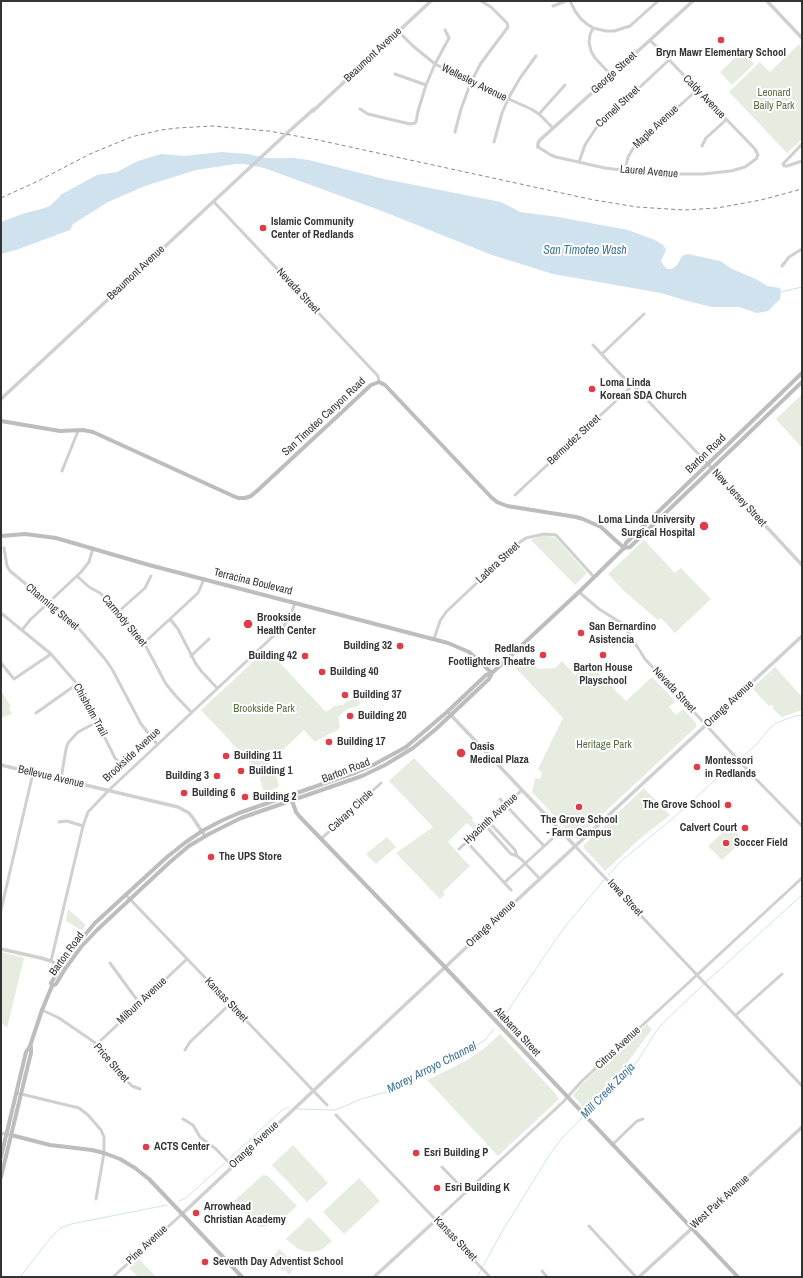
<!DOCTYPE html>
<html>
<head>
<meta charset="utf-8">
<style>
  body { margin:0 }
  #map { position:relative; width:803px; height:1278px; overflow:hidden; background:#fff; font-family:"Archivo Narrow",sans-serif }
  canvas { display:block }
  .frame { position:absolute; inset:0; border:2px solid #333; pointer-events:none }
</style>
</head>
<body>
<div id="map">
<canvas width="803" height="1278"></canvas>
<div class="frame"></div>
</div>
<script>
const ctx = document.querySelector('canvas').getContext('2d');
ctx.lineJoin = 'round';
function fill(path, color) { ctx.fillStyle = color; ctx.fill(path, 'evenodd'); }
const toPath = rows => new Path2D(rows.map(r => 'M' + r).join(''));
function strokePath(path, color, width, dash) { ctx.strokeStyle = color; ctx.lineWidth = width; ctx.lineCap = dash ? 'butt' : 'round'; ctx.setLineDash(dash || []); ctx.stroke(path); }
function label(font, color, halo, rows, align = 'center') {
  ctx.font = font + ' "Archivo Narrow",sans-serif'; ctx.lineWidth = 4; ctx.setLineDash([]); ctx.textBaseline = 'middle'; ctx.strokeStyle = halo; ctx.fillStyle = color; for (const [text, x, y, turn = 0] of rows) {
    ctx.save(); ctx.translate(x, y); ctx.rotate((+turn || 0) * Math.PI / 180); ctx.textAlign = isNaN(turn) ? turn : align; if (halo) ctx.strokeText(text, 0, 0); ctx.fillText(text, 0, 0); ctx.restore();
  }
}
fill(toPath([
  [799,44,802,51,802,139,787,153,729,92,760,62,770,72],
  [742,51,754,64,732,85,720,72],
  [802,394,802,448,776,419],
  [540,536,549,536,556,538,587,573,575,585,531,540],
  [644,540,675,573,681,568,711,599,675,633,661,618,658,620,625,592,608,574],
  [267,649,326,712,332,708,334,705,336,707,338,705,343,705,358,694,360,704,356,707,349,708,338,717,340,727,337,730,337,731,329,734,315,742,304,730,259,772,201,710],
  [525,654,538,669,555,668,562,661,575,675,589,664,626,701,652,677,675,701,669,707,676,715,683,709,696,723,696,727,577,838,575,838,532,792,535,778,540,779,542,773,538,769,563,718,513,665],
  [775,667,802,697,802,710,782,717,773,709,773,705,769,706,752,688],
  [1,691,11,706,9,708,12,714,1,718],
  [414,758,473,818,472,820,479,827,475,831,467,823,448,842,470,866,443,892,445,894,440,899,396,853,433,827,389,781],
  [273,771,275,773,279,785,278,787,266,793,264,792,260,779,260,777],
  [644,788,670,815,642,837,605,871,584,848,584,845],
  [730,826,743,840,722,860,708,846],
  [387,837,396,847,376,864,366,854],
  [68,909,86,925,81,930,66,921],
  [1,952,24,958,7,1028,1,1022],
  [647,1024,652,1029,630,1059,616,1077,584,1108,573,1095,583,1083],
  [500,1034,555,1093,559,1099,498,1156,427,1080,446,1071,467,1060,485,1048],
  [293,1145,328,1183,307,1202,272,1165],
  [263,1175,268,1176,297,1206,279,1222,261,1227,257,1226,234,1201],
  [359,1178,380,1201,344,1234,323,1212],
  [309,1217,332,1241,324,1248,318,1251,308,1252,298,1249,286,1239],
  [280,1249,292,1262,289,1266,293,1270,289,1275,285,1270,283,1271,270,1259],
  [139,1259,156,1277,138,1277,129,1268]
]), '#e6ecdf');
fill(toPath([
  [221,152,248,154,266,158,294,158,309,160,384,179,501,202,520,212,558,217,628,230,655,240,663,245,666,250,661,261,663,265,667,269,672,269,677,265,682,256,688,254,720,261,732,269,756,279,767,286,780,288,781,292,780,299,768,311,763,312,757,313,739,307,712,307,691,302,661,293,553,274,492,255,382,211,264,168,244,164,236,164,196,170,145,186,108,202,73,224,70,230,16,250,1,254,1,222,25,213,42,209,50,206,62,194,97,175,117,172,138,161,161,154,184,156]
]), '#cfe2ee');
strokePath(toPath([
  [781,292,802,287],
  [741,758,757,744,770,728,776,723,792,717,802,715],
  [608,876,620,862,672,819,734,763],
  [706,982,802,895],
  [501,1021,554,942,567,924,604,880],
  [296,1109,336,1110,361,1099,390,1091,467,1052,486,1039,494,1029],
  [585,1114,619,1083,632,1068,639,1059,655,1033,662,1024,704,984],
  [230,1158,282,1110,286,1108,289,1108],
  [179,1201,186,1198,225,1163],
  [20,1277,52,1236,61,1228,71,1224,167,1205],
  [477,1277,503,1230,550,1154,562,1138,583,1117]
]), '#cfe2ee', 1);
strokePath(toPath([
  [570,1,575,11,581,19,587,24,593,28,606,31,614,31,630,26,658,1],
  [553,6,566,1],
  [593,28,590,35,589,42,591,51,595,58,611,75],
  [398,31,413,46,435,64,471,82,531,109,539,114,553,128],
  [395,74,426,85],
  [360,109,368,114,410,124,415,123,416,122,418,111,426,85,435,64,449,38,445,30],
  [539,114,565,85],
  [455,132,461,109,471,82,481,63,508,27,507,23,491,7,481,1],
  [494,142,502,113,508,99,520,78,536,56],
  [802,144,783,164,784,166,787,166,802,161],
  [702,146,706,138,726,120],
  [538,147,551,155,556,157,605,168,654,174,703,174,731,171,745,167,756,159,758,155,755,149,650,40],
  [579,162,585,145,596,128,669,60],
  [625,171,628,157,634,147,697,90],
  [214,202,378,376,379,382],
  [782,266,789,257,802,249],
  [593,345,622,376,633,385,652,405,708,464],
  [602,354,644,314],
  [62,471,78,431],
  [515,495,633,385],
  [4,548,7,566,10,571,75,624,105,659,112,669,141,724,157,744],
  [77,576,89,587,100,593,110,602,144,643,166,684,175,695,191,712],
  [579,592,599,609,623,624,645,659,755,778,802,826],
  [118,612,145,588,151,576],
  [1,613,51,654,77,684,83,694,115,758,120,763],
  [170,619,178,629,196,664,202,672,217,688],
  [22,630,30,620,81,572,89,562,93,548],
  [434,639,440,621,446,612,520,542,526,538,544,534,556,535,594,577],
  [144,643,198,593,204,579],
  [191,656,209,639],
  [1,663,14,679,51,654],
  [36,713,77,684],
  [61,779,66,749,68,743,78,732,97,722],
  [500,799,544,846],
  [488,821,515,850,517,856],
  [59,822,67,821,83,826],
  [485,825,511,854,517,856,522,860,540,879],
  [321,839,381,783],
  [467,842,511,890],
  [575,846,802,1086],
  [459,849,522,790],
  [505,882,552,839],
  [126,895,327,1105],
  [1,910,33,773],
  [51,961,83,826,88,812,109,790,283,627,290,617,295,603],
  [110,963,140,1004],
  [42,1010,59,1018,97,1044,100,1051,106,1059,132,1086,140,1089],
  [736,1015,782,974],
  [97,1044,187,959],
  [185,1050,190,1042,230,1004],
  [17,1093,79,1108,88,1115,101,1130,104,1137,104,1153,96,1199],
  [336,1115,490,1277],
  [183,1119,193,1125,200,1137,216,1149,232,1166],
  [612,1145,637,1121,643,1119],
  [442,1167,466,1192],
  [436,1220,563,1102,582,1081,802,878],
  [589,1226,636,1277],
  [542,1271,547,1277],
  [113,1277,182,1214]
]), '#d0d0d0', 3);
strokePath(toPath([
  [767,1,802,38],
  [313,111,431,1],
  [538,147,538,143,540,140,693,1],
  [1,399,286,134,314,109],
  [708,464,802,565],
  [449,713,575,846],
  [1,765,178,807,189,813,193,818,205,836],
  [1,949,41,958,51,961,63,968],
  [1,1133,11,1135],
  [182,1214,489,926,802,636],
  [374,1277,436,1220],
  [639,1277,802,1127]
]), '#d0d0d0', 3.5);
strokePath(toPath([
  [1,421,60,431,83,430,93,432,231,495,238,498,245,498,251,496,258,490,371,385,379,382,385,385,491,497,497,502,507,506,576,517,583,519,601,527,624,548],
  [1,536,25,534,56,538,149,565,448,643,469,652,492,673],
  [624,548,630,547,802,382],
  [290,795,296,812,300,817,442,964,738,1277],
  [52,986,56,984,65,969,81,947,97,930,170,862,189,846,209,834,241,818,362,776,385,765,413,748,436,729,489,679,492,673],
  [11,1135,50,1145,92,1150,104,1153,120,1159,135,1168,149,1179,242,1277],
  [1,1157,26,1052,30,1046,42,1010,52,986,51,983,61,967,73,949,95,923,167,857,186,842,202,831,221,821,239,813,357,772,375,764,406,747,447,712,486,675,492,673,579,592,624,548,626,543,802,373],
  [1,1177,21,1094,31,1053,31,1047]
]), '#bdbdbd', 4);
strokePath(toPath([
  [1,198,38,181,90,154,131,137,161,130,177,128,212,126,269,131,318,140,594,200,637,207,684,210,717,208,761,200,802,189]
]), '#888', 1, [4, 3]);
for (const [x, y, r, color] of [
  [721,40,4,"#e63946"],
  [263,228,4,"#e63946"],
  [592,389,4,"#e63946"],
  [704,526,5,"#e63946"],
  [248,624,5,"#e63946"],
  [581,633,4,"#e63946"],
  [400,646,4,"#e63946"],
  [543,655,4,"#e63946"],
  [603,655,4,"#e63946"],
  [305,656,4,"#e63946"],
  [322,672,4,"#e63946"],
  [345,695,4,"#e63946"],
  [350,716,4,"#e63946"],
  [329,742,4,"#e63946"],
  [461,753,5,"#e63946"],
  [226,756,4,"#e63946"],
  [697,767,4,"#e63946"],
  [241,771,4,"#e63946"],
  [217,776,4,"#e63946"],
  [184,793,4,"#e63946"],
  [245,797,4,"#e63946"],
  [728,805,4,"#e63946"],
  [579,807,4,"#e63946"],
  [745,828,4,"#e63946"],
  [726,843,4,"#e63946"],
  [211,857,4,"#e63946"],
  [146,1147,4,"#e63946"],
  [416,1153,4,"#e63946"],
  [437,1188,4,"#e63946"],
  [196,1213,4,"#e63946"],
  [205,1262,4,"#e63946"]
]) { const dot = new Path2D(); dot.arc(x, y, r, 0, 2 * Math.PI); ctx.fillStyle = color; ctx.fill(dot); strokePath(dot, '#fff', 1.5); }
label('bold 11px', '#333', '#fff', [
  ["Bryn Mawr Elementary School",721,53,"center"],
  ["Islamic Community",271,222],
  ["Center of Redlands",271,235],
  ["Loma Linda",600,383],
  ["Korean SDA Church",600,396],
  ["Loma Linda University",695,520,"right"],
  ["Surgical Hospital",695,533,"right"],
  ["Brookside",257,618],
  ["Health Center",257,631],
  ["San Bernardino",589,627],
  ["Asistencia",589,640],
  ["Building 32",392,646,"right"],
  ["Redlands",535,649,"right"],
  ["Footlighters Theatre",535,662,"right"],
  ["Building 42",297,656,"right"],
  ["Barton House",603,668,"center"],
  ["Playschool",603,681,"center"],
  ["Building 40",330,672],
  ["Building 37",353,695],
  ["Building 20",358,716],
  ["Building 17",337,742],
  ["Oasis",470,747],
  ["Medical Plaza",470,760],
  ["Building 11",234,756],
  ["Montessori",705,761],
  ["in Redlands",705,774],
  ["Building 1",249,771],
  ["Building 3",209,776,"right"],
  ["Building 6",192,793],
  ["Building 2",253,797],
  ["The Grove School",720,805,"right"],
  ["The Grove School",579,820,"center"],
  ["- Farm Campus",579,833,"center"],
  ["Calvert Court",737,828,"right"],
  ["Soccer Field",734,843],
  ["The UPS Store",219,857],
  ["ACTS Center",154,1147],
  ["Esri Building P",424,1153],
  ["Esri Building K",445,1188],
  ["Arrowhead",204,1207],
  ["Christian Academy",204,1220],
  ["Seventh Day Adventist School",213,1262]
], 'left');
label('11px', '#333', '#fff', [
  ["Beaumont Avenue",373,55,-43],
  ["George Street",614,73,-42],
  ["Wellesley Avenue",474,83,26],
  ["Caldy Avenue",704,97,46],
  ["Cornell Street",618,107,-43],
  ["Maple Avenue",656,127,-43],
  ["Laurel Avenue",649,172,5],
  ["Beaumont Avenue",136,273,-43],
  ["Nevada Street",298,291,47],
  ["San Timoteo Canyon Road",324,417,-43],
  ["Bermudez Street",574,440,-43],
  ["Barton Road",706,454,-44],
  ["New Jersey Street",739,498,47],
  ["Ladera Street",498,563,-43],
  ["Terracina Boulevard",253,582,14],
  ["Channing Street",52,607,40],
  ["Carmody Street",124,621,50],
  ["Nevada Street",674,690,47],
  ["Orange Avenue",729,704,-43],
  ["Chisholm Trail",90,710,61],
  ["Brookside Avenue",132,755,-43],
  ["Barton Road",346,771,-21],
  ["Bellevue Avenue",51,777,13],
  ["Calvary Circle",351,811,-43],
  ["Hyacinth Avenue",491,819,-43],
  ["Iowa Street",625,898,47],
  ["Orange Avenue",491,924,-43],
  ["Barton Road",67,954,-54],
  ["Kansas Street",226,1000,46],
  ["Milburn Avenue",142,1001,-43],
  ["Alabama Street",517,1032,47],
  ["Citrus Avenue",618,1048,-43],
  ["Price Street",111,1063,49],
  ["Orange Avenue",254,1145,-43],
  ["West Park Avenue",720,1202,-42],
  ["Kansas Street",455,1239,46],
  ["Pine Avenue",147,1245,-43]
]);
label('11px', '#56703f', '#fff', [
  ["Leonard",774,93],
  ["Baily Park",774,106],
  ["Brookside Park",264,709],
  ["Heritage Park",604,745]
]);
label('italic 12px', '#3f7597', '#fff', [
  ["San Timoteo Wash",585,251],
  ["Morey Arroyo Channel",432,1068,-27],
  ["Mill Creek Zanja",608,1091,-46]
]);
</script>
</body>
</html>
